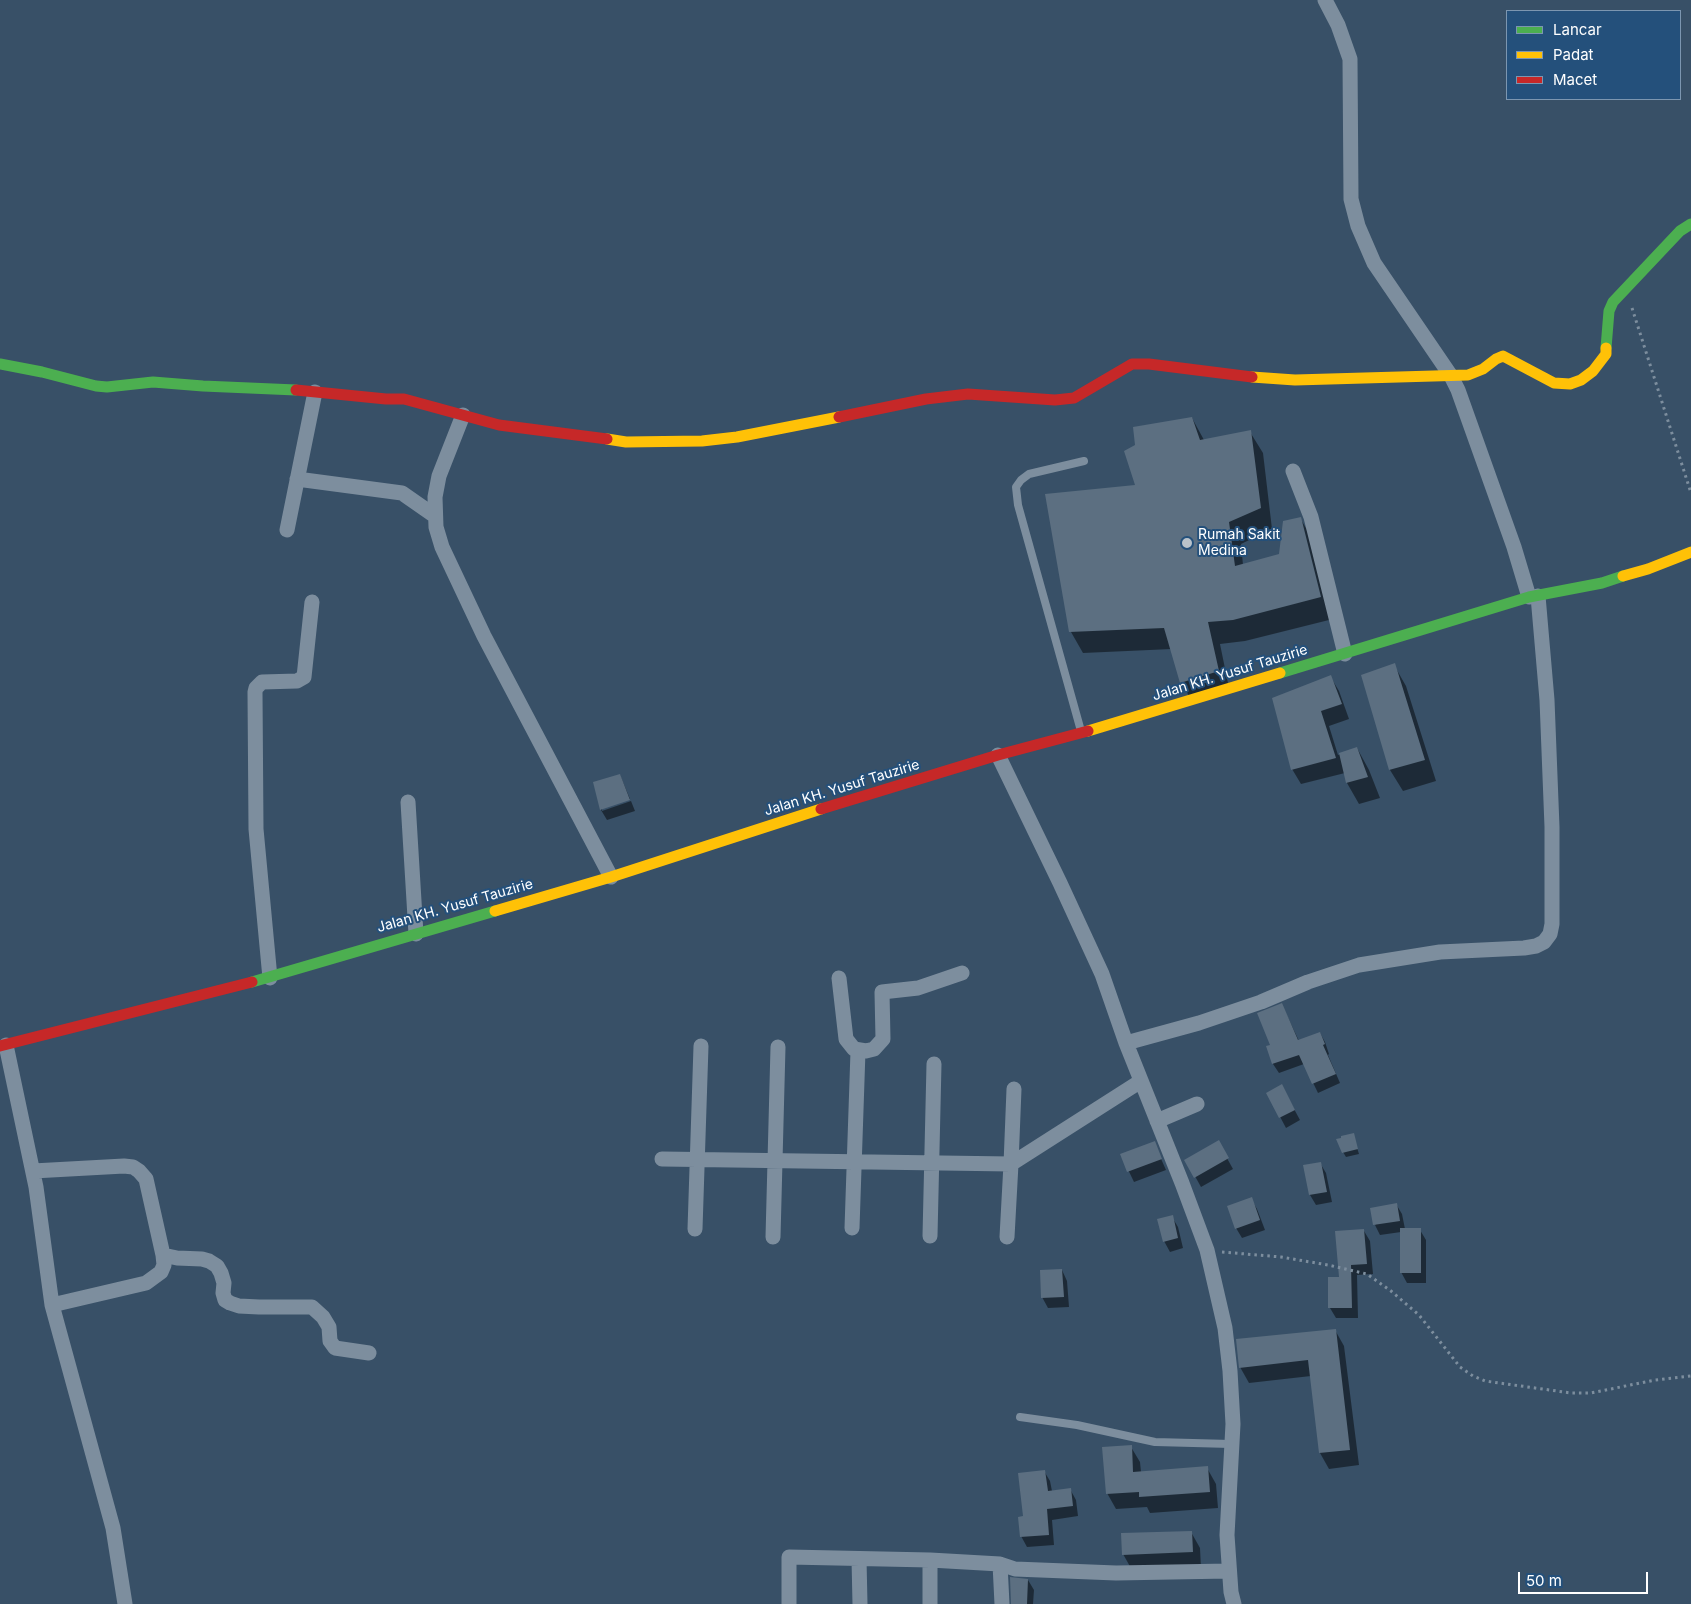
<!DOCTYPE html>
<html>
<head>
<meta charset="utf-8">
<style>
  body { margin:0 }
  #map { position:relative; width:1691px; height:1604px; overflow:hidden; background:#385067; font-family:Inter,sans-serif }
  canvas { display:block }
  .legend { position:absolute; left:1506px; top:10px; width:175px; height:90px; box-sizing:border-box; background:#24507b; border:1px solid #7c96b0; margin:0; padding:6px 9px; list-style:none; font-size:15px; color:#fff }
  .legend li { display:flex; align-items:center; gap:10px; height:25px }
  .legend b { width:25px; border:1px solid #7c96b0 }
  .scale { position:absolute; left:1518px; top:1572px; width:130px; height:22px; box-sizing:border-box; border:2px solid #fff; border-top:0; padding-left:6px; font-size:15px; line-height:18px; white-space:nowrap; color:#fff; -webkit-text-stroke:4px #24507b; paint-order:stroke }
</style>
</head>
<body>
<div id="map">
<canvas width="1691" height="1604"></canvas>
<ul class="legend">
<li><b style="height:6px;background:#4caf50"></b>Lancar</li>
<li><b style="height:6px;background:#ffc107"></b>Padat</li>
<li><b style="height:6px;background:#c62828"></b>Macet</li>
</ul>
<div class="scale">50 m</div>
</div>
<script>
const ctx = document.querySelector('canvas').getContext('2d');
ctx.lineJoin = 'round';
function fill(path, color) { ctx.fillStyle = color; ctx.fill(path, 'evenodd'); }
const toPath = rows => new Path2D(rows.map(r => 'M' + r).join(''));
function strokePath(path, color, width, dash) { ctx.strokeStyle = color; ctx.lineWidth = width; ctx.lineCap = dash ? 'butt' : 'round'; ctx.setLineDash(dash || []); ctx.stroke(path); }
function label(font, color, halo, rows, align = 'center') {
  ctx.font = font + ' Inter,sans-serif'; ctx.lineWidth = 4; ctx.setLineDash([]); ctx.textBaseline = 'middle'; ctx.strokeStyle = halo; ctx.fillStyle = color; for (const [text, x, y, turn = 0] of rows) {
    ctx.save(); ctx.translate(x, y); ctx.rotate((+turn || 0) * Math.PI / 180); ctx.textAlign = isNaN(turn) ? turn : align; if (halo) ctx.strokeText(text, 0, 0); ctx.fillText(text, 0, 0); ctx.restore();
  }
}
fill(toPath([
  [1192,418,1204,440,1250,432,1263,453,1272,529,1241,544,1243,565,1280,555,1300,518,1313,540,1333,619,1245,641,1220,644,1230,693,1193,703,1181,682,1172,649,1083,653,1071,632,1136,486],
  [1394,665,1406,686,1436,781,1403,791,1390,770,1362,676],
  [1330,676,1339,691,1349,719,1329,726,1338,755,1357,748,1369,770,1380,798,1359,804,1347,783,1345,773,1301,784,1292,769],
  [620,775,630,799,602,808,602,811,631,801,635,811,607,820,601,810,594,783],
  [1282,1005,1299,1041,1320,1033,1325,1042,1329,1054,1328,1055,1340,1083,1318,1093,1304,1064,1279,1073,1273,1064,1268,1047,1272,1045],
  [1268,1094,1287,1096,1300,1120,1286,1128],
  [1353,1135,1359,1154,1346,1157,1343,1152],
  [1218,1142,1233,1169,1201,1187,1186,1160],
  [1154,1143,1166,1170,1134,1182,1121,1155],
  [1320,1163,1326,1173,1332,1202,1316,1205,1310,1195,1304,1166],
  [1251,1199,1257,1209,1265,1230,1242,1238,1236,1228],
  [1396,1204,1402,1214,1405,1229,1420,1230,1426,1240,1426,1283,1407,1283,1401,1272,1401,1232,1380,1235,1375,1225],
  [1172,1217,1178,1227,1183,1248,1170,1252,1164,1241],
  [1364,1231,1370,1241,1373,1274,1357,1275,1358,1318,1336,1318,1330,1308,1340,1278],
  [1062,1270,1067,1281,1069,1307,1048,1308,1042,1297],
  [1335,1330,1344,1346,1359,1465,1329,1469,1320,1453,1311,1376,1249,1383,1240,1367],
  [1131,1447,1140,1462,1141,1472,1207,1468,1216,1484,1218,1508,1150,1513,1147,1507,1116,1509,1107,1493],
  [1044,1471,1050,1481,1052,1491,1070,1489,1076,1500,1078,1516,1052,1520,1054,1545,1027,1547,1021,1536,1025,1518],
  [1191,1532,1200,1548,1201,1568,1132,1570,1123,1554],
  [1028,1580,1034,1590,1033,1604,1013,1604]
]), '#0007');
fill(toPath([
  [1192,417,1200,440,1251,430,1261,508,1229,522,1235,566,1279,554,1283,521,1301,517,1321,597,1233,620,1208,622,1219,671,1180,683,1164,628,1069,632,1045,494,1135,485,1124,451,1135,445,1133,427],
  [1395,663,1425,760,1389,770,1361,675],
  [1331,675,1342,704,1321,711,1336,758,1291,770,1272,698],
  [1357,747,1368,777,1346,783,1339,753],
  [620,774,630,800,600,810,593,782],
  [1282,1003,1298,1040,1320,1032,1325,1044,1323,1045,1336,1074,1312,1084,1299,1055,1272,1064,1266,1046,1270,1045,1257,1013],
  [1282,1084,1295,1110,1279,1118,1266,1093],
  [1354,1133,1358,1149,1342,1153,1336,1139,1341,1138,1341,1136],
  [1219,1140,1229,1158,1194,1178,1184,1160],
  [1155,1141,1162,1159,1127,1172,1120,1154],
  [1321,1162,1327,1192,1309,1195,1303,1165],
  [1252,1197,1260,1220,1235,1229,1227,1206],
  [1397,1203,1400,1221,1373,1225,1370,1208],
  [1173,1215,1178,1238,1163,1242,1157,1219],
  [1400,1228,1421,1228,1421,1273,1400,1273],
  [1364,1229,1367,1264,1351,1265,1352,1308,1328,1308,1328,1277,1339,1277,1335,1231],
  [1062,1269,1064,1297,1041,1298,1040,1270],
  [1336,1329,1350,1450,1319,1453,1308,1360,1239,1368,1236,1339],
  [1132,1445,1133,1472,1208,1466,1210,1492,1139,1497,1139,1492,1106,1494,1102,1447],
  [1045,1470,1048,1491,1071,1488,1073,1506,1047,1509,1049,1535,1020,1537,1018,1517,1023,1516,1018,1473],
  [1192,1531,1193,1552,1122,1555,1121,1533],
  [1010,1577,1028,1579,1027,1604,1011,1604]
]), '#5c6f81');
strokePath(toPath([
  [1632,308,1691,493],
  [1222,1252,1281,1257,1328,1265,1367,1274,1391,1291,1419,1315,1460,1367,1473,1376,1485,1381,1571,1393,1591,1393,1655,1380,1691,1376]
]), '#7d8e9e', 3, [2.5, 4]);
strokePath(toPath([
  [1081,731,1018,505,1016,487,1021,480,1029,474,1084,461],
  [1020,1417,1077,1425,1155,1442,1231,1444]
]), '#7d8e9e', 8);
strokePath(toPath([
  [1325,0,1338,25,1350,59,1351,199,1358,226,1374,263,1451,376,1458,390,1514,547,1529,597],
  [463,415,439,476,435,497,436,527,442,547,484,636,611,877],
  [1293,471,1311,517,1345,654],
  [297,479,402,493,435,516],
  [287,530,315,392],
  [998,755,1060,883,1102,974,1126,1043,1182,1183,1207,1250,1225,1328,1230,1371,1233,1424,1227,1535,1231,1592,1234,1604],
  [408,802,416,934],
  [270,978,256,829,255,692,256,688,262,682,297,681,304,677,312,602],
  [839,978,846,1039,854,1049,866,1051,874,1049,883,1039,882,992,918,988,962,973],
  [1126,1043,1199,1023,1261,1002,1308,982,1359,965,1440,952,1524,948,1536,946,1544,942,1550,934,1552,924,1552,827,1547,700,1538,596],
  [6,1045,36,1187,52,1305,113,1528,125,1604],
  [1014,1089,1011,1164,1141,1081],
  [1157,1121,1197,1104],
  [662,1159,1011,1164,1007,1237],
  [33,1171,124,1166,133,1167,139,1171,146,1179,163,1255,177,1258,202,1259,209,1261,217,1266,221,1273,224,1283,223,1293,225,1300,230,1303,239,1306,259,1307,312,1307,323,1317,329,1327,330,1341,335,1348,369,1353],
  [852,1228,858,1051],
  [695,1229,701,1046],
  [930,1236,934,1064],
  [773,1237,778,1047],
  [52,1305,146,1283,161,1272,164,1265,163,1255],
  [859,1559,860,1604],
  [930,1560,930,1604],
  [1000,1564,1002,1604],
  [789,1604,789,1557,930,1560,1000,1564,1015,1569,1116,1573,1229,1571]
]), '#7d8e9e', 15);
strokePath(toPath([
  [1606,348,1609,311,1613,302,1680,231,1691,224],
  [0,364,42,372,96,386,107,387,153,382,203,386,296,390],
  [1280,673,1529,597,1602,583,1623,576],
  [252,982,495,911]
]), '#4caf50', 11);
strokePath(toPath([
  [1252,377,1295,380,1468,375,1483,369,1496,359,1503,356,1554,383,1570,384,1581,380,1593,371,1606,354,1606,348],
  [607,439,626,442,702,441,737,437,839,417],
  [1623,576,1648,569,1691,552],
  [1088,731,1280,673],
  [495,911,611,877,821,809]
]), '#ffc107', 11);
strokePath(toPath([
  [296,390,386,399,404,399,499,425,607,439],
  [839,417,926,399,968,394,1055,400,1074,398,1132,364,1149,364,1252,377],
  [821,809,998,755,1088,731],
  [0,1046,252,982]
]), '#c62828', 11);
for (const [x, y, r, color] of [
  [1187,543,6,"#b9c2ca"]
]) { const dot = new Path2D(); dot.arc(x, y, r, 0, 2 * Math.PI); ctx.fillStyle = color; ctx.fill(dot); strokePath(dot, '#24507b', 2); }
label('14px', '#fff', '#24507b', [
  ["Rumah Sakit",1198,535],
  ["Medina",1198,551]
], 'left');
label('14px', '#fff', '#24507b', [
  ["Jalan KH. Yusuf Tauzirie",1230,673,-17],
  ["Jalan KH. Yusuf Tauzirie",842,788,-17],
  ["Jalan KH. Yusuf Tauzirie",455,906,-16]
]);
</script>
</body>
</html>
